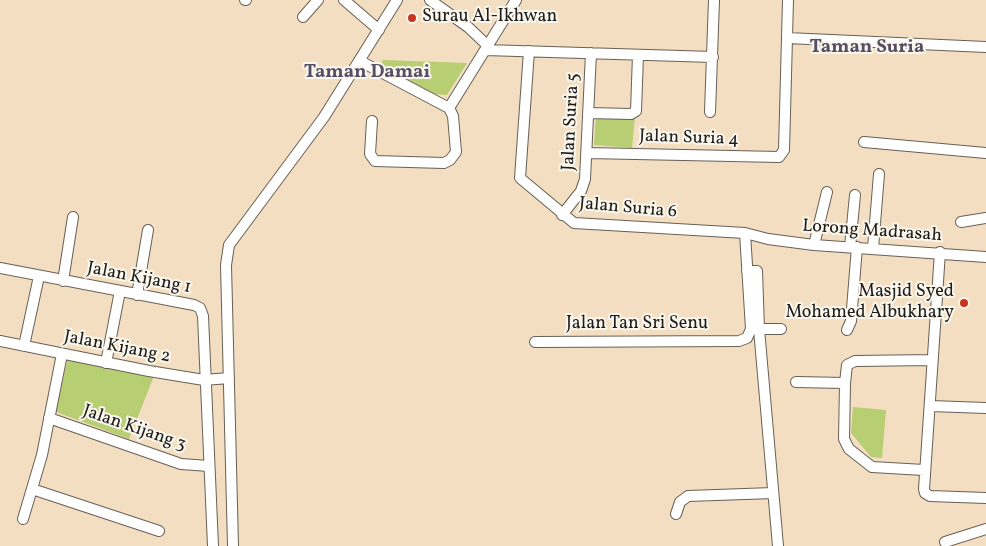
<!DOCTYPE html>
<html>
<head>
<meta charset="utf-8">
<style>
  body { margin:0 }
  canvas { display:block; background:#f3dec2 }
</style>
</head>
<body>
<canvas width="986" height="546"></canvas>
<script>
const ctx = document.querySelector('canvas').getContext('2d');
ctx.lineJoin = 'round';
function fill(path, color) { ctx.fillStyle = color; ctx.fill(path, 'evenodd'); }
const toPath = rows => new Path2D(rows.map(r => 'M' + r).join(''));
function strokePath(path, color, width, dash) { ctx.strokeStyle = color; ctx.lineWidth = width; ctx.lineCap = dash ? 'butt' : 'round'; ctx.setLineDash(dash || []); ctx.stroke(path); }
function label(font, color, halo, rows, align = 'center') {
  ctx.font = font + ' Vollkorn,serif'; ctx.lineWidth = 4; ctx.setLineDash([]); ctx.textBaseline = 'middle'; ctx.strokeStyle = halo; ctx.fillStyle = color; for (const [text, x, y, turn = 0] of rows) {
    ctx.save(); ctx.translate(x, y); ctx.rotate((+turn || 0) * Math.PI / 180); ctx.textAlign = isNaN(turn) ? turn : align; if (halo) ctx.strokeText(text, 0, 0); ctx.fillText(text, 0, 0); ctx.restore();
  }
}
fill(toPath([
  [383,60,467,63,447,95,433,94,380,65],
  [596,114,635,117,632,148,594,145],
  [68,357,154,376,129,439,56,412],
  [853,407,886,410,882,458,871,457,851,433]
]), '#b8ce72');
const street = toPath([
  [245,0,246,0],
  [344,0,379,30],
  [430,0,468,27,488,46],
  [303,17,318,0],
  [787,38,986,47],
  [485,50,713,57],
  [529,51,520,178,574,223,745,233,768,239,814,245,986,257],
  [360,61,449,108,453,116,456,152,450,160,444,163,375,161,370,154,372,121],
  [449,108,516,0],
  [710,112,714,0],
  [589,113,631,114,636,111,638,55],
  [864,142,986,153],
  [588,153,779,157,784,150,788,0],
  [562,215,581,191,585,179,591,53],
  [961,222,986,218],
  [814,245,827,192],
  [850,247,855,195],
  [873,248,879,174],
  [940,252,924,489,925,493,930,496,986,498],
  [0,268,194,305,200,308,203,316,213,546],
  [747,271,757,271,759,329,778,546],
  [63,281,73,217],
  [137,295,148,230],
  [759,329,781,329],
  [847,330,851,321,857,247],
  [0,341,149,371,204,380,229,378],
  [535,342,739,341,747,338,751,329,745,233],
  [24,346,39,276],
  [106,363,120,291],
  [796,382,845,383],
  [930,406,986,408],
  [49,418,181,464,209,466],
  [924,470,872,467,849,449,844,439,845,383,847,365,855,361,932,360],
  [32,489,159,531],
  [676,514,680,502,688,496,773,493],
  [23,519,42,455,62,354],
  [945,542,986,529],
  [233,546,226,265,229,245,324,117,397,0]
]);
strokePath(street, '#676056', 12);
strokePath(street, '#fff', 10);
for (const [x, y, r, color] of [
  [412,18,5,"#c8321e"],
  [964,303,5,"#c8321e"]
]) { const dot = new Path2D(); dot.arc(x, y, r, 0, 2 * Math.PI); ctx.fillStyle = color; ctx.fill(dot); strokePath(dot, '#fbf7ec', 2); }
label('18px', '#1c1c1c', '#fbf7ec', [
  ["Surau Al-Ikhwan",422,18],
  ["Masjid Syed",954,293,"right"],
  ["Mohamed Albukhary",954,314,"right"]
], 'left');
label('18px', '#1c1c1c', '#fbf7ec', [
  ["Jalan Suria 5",572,122,-87],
  ["Jalan Suria 4",689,139,2],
  ["Jalan Suria 6",628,209,5],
  ["Lorong Madrasah",872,232,4],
  ["Jalan Kijang 1",139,279,11],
  ["Jalan Tan Sri Senu",637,325],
  ["Jalan Kijang 2",117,348,11],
  ["Jalan Kijang 3",134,429,19]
]);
label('bold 19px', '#564e66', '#fbf7ec', [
  ["Taman Suria",867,49],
  ["Taman Damai",367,74]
]);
</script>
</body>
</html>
